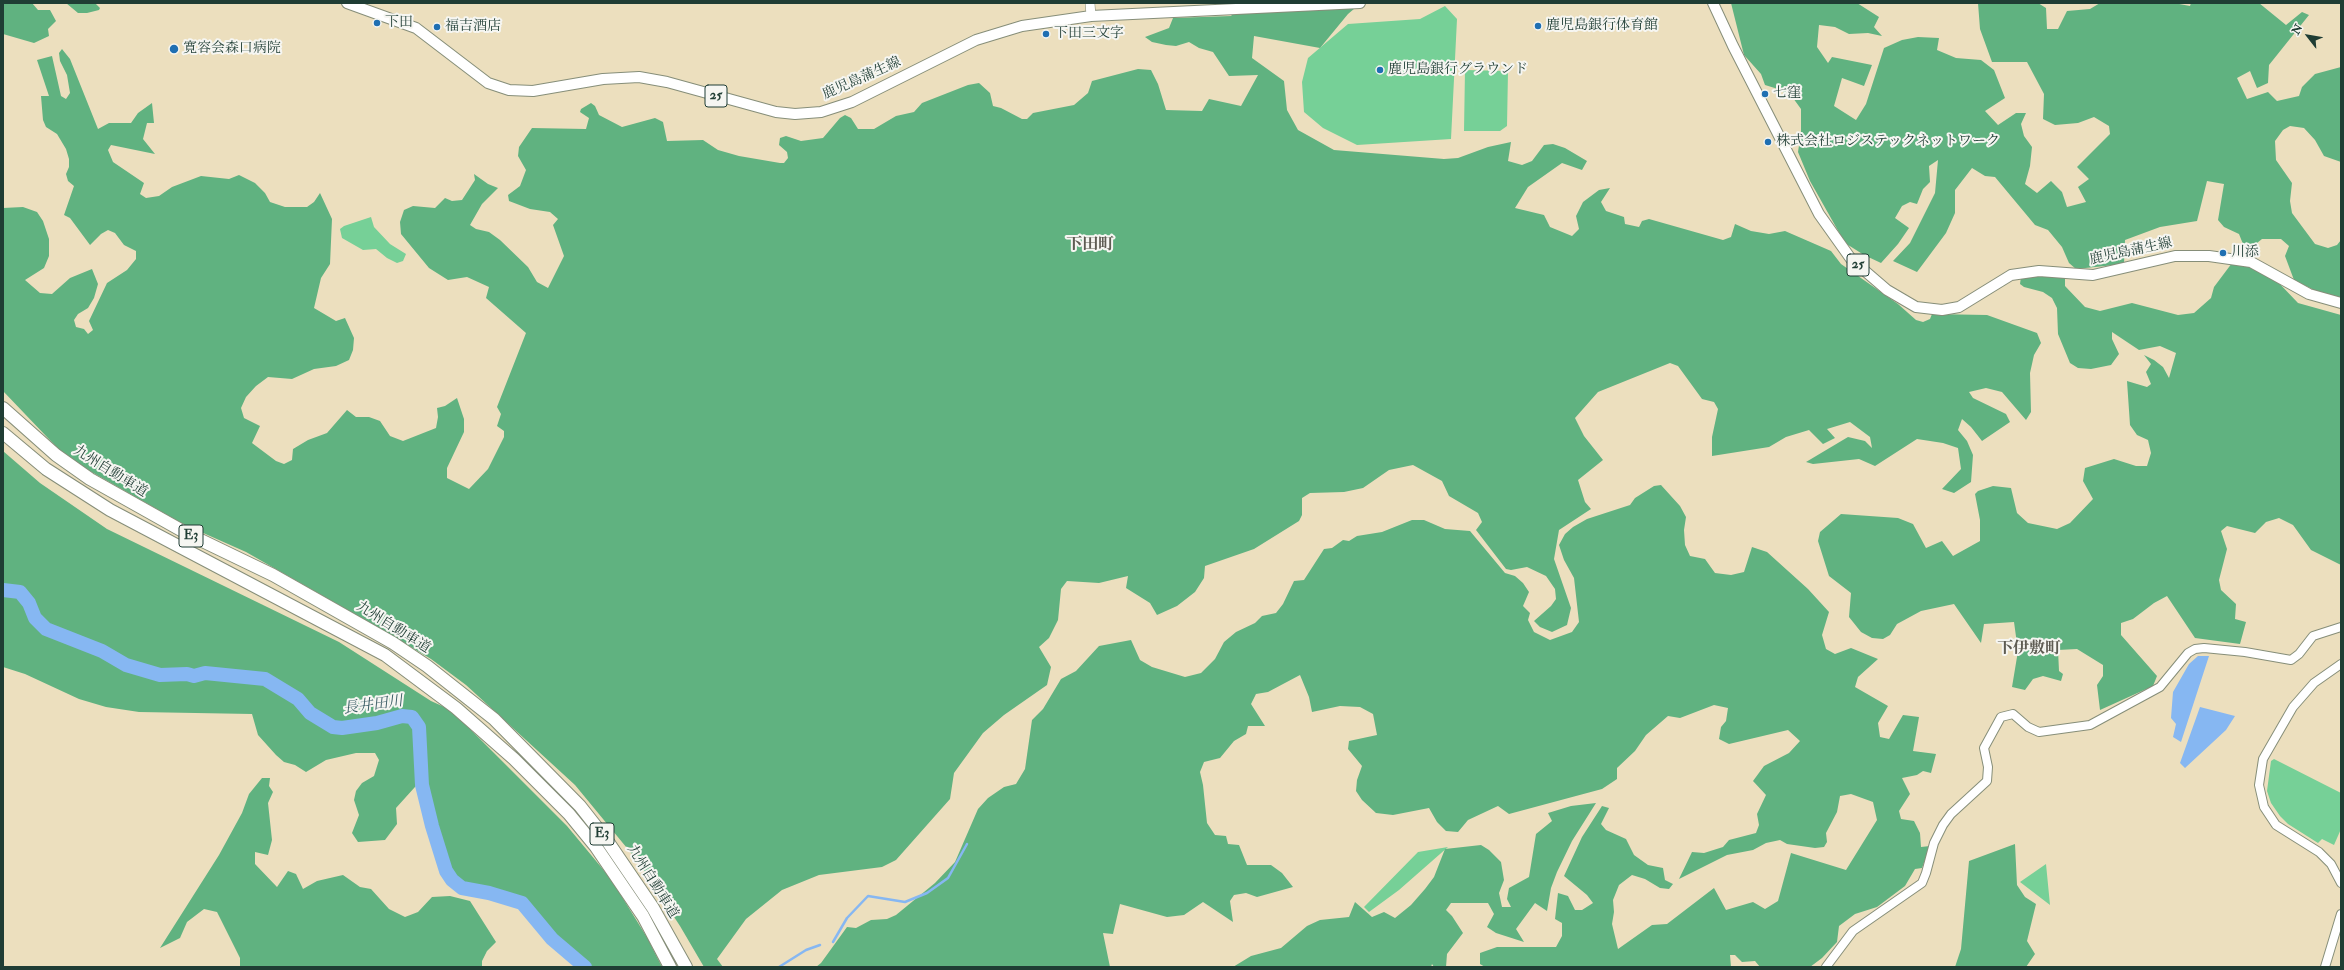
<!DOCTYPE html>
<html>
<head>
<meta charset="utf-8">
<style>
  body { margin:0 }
  #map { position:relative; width:2344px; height:970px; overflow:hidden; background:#ecdfbe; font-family:"IM FELL Double Pica",serif }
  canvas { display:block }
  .frame { position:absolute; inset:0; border:4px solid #1f3d34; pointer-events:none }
  .north { position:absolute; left:2288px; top:16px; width:40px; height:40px; -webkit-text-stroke:3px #f6f6f2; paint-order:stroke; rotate:301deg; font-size:11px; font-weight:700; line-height:16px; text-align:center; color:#1f3d34 }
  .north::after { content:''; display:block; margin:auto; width:14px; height:18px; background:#1f3d34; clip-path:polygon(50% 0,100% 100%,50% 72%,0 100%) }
</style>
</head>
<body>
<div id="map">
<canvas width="2344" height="970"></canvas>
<div class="frame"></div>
<div class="north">N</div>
</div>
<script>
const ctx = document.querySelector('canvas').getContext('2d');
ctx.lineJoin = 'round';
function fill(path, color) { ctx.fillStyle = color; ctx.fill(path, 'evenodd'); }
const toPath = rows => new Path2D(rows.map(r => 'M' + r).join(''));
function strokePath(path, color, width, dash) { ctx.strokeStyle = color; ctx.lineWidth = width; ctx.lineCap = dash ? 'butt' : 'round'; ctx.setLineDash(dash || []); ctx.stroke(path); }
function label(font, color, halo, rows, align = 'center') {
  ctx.font = font + ' "IM FELL Double Pica","Noto Serif JP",serif'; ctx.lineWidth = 4; ctx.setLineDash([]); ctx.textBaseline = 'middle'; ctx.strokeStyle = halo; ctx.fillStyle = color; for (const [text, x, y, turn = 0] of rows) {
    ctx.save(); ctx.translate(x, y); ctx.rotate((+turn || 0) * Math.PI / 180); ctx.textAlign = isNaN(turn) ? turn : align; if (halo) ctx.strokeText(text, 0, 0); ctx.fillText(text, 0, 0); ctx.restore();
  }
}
fill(toPath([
  [1445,6,1457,19,1451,139,1357,145,1323,128,1304,112,1302,82,1308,58,1348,24,1420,19],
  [1465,70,1508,71,1507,126,1500,131,1464,131],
  [371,217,374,227,390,244,406,254,403,261,397,263,387,258,376,249,363,250,342,238,340,229,344,226],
  [2274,759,2341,793,2341,829,2334,845,2322,839,2318,843,2288,824,2280,816,2271,803,2267,791,2271,761],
  [1448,847,1399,890,1369,912,1364,907,1418,852],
  [2046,864,2050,905,2020,882]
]), '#76d097');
fill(toPath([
  [3,3,32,3,38,10,50,10,56,21,48,29,49,36,34,43,3,34],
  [66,3,95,3,100,8,99,10,87,13,78,13],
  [1243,3,1361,3,1348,14,1320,48,1254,36,1252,58,1284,81,1287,110,1298,130,1334,150,1444,159,1458,158,1488,147,1511,142,1508,161,1522,165,1532,161,1544,145,1553,144,1565,148,1587,161,1582,170,1562,163,1528,187,1515,208,1544,215,1550,227,1572,236,1579,229,1576,216,1583,202,1599,190,1610,188,1601,202,1606,211,1624,217,1625,224,1639,227,1642,221,1649,219,1723,240,1731,237,1735,224,1751,231,1769,234,1785,231,1831,251,1841,264,1898,304,1916,320,1923,322,1930,319,1932,314,1987,315,2037,333,2041,343,2034,355,2030,373,2031,412,2026,420,2002,392,1986,388,1969,392,1973,398,2006,414,2010,422,1982,441,1971,427,1962,419,1958,430,1967,441,1973,455,1971,482,1954,493,1942,489,1961,469,1958,448,1943,443,1917,439,1875,466,1859,459,1813,464,1806,462,1848,437,1865,441,1872,448,1870,437,1850,422,1827,429,1835,438,1823,444,1809,430,1786,437,1769,447,1712,456,1712,437,1718,409,1714,402,1702,399,1678,366,1670,363,1598,392,1575,418,1584,436,1603,460,1578,480,1585,502,1591,509,1559,530,1554,559,1571,608,1567,625,1552,632,1540,627,1534,621,1551,606,1556,599,1555,589,1546,576,1527,567,1511,570,1506,569,1476,530,1482,522,1478,513,1449,496,1442,481,1413,465,1389,470,1363,488,1344,492,1310,493,1302,498,1302,515,1299,521,1254,549,1205,566,1204,578,1195,592,1177,606,1157,615,1150,603,1126,588,1128,576,1099,583,1067,581,1061,589,1058,620,1049,638,1039,647,1051,667,1047,685,1004,715,983,733,954,773,950,799,896,860,882,867,819,875,782,890,746,919,717,959,723,967,704,967,680,926,636,859,575,785,466,685,431,659,386,632,246,552,183,524,67,458,3,391,3,208,23,207,37,212,43,221,49,239,49,256,44,268,25,280,40,293,52,294,70,278,92,269,98,284,94,298,88,308,78,314,74,320,76,327,84,329,88,334,93,330,89,321,107,283,127,270,136,259,136,251,124,245,115,233,108,230,101,234,90,245,70,218,64,215,74,186,68,181,66,174,69,167,69,159,66,149,57,134,46,127,43,120,41,96,49,96,37,60,52,56,61,96,66,99,70,93,67,75,60,61,59,53,62,49,70,59,98,129,109,123,131,123,138,113,152,103,154,123,147,123,143,139,155,154,111,145,108,150,113,162,144,183,140,194,146,198,159,196,172,187,201,176,229,179,239,175,255,183,265,193,270,202,285,207,307,207,314,202,320,193,332,219,330,264,321,278,314,308,336,321,345,318,354,338,353,350,349,360,336,366,314,369,292,379,268,377,256,386,246,397,241,408,244,418,260,426,252,443,276,461,284,464,292,460,293,449,308,440,327,433,347,410,356,417,369,417,380,421,390,436,403,441,436,428,438,417,437,408,445,406,457,398,464,419,464,432,447,468,447,478,469,489,488,469,504,437,504,431,497,426,501,414,497,407,526,333,486,298,489,287,467,277,448,280,429,268,401,234,400,222,404,210,413,206,435,208,445,198,452,201,462,200,475,180,474,174,488,184,498,188,482,204,470,225,476,229,489,232,500,240,528,267,537,282,548,288,564,256,553,225,558,219,550,212,530,209,509,201,508,195,520,186,526,170,518,156,519,147,532,128,586,129,589,118,580,112,581,109,591,103,595,106,599,115,622,127,655,118,663,122,667,141,703,140,718,150,739,156,780,163,784,163,788,158,787,152,779,145,780,138,786,136,801,141,823,138,840,118,845,115,851,118,858,129,874,129,896,116,914,112,922,103,968,85,979,83,990,93,993,106,1001,108,1022,119,1027,119,1033,113,1074,105,1088,93,1092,81,1138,69,1151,70,1158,84,1166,110,1202,111,1209,99,1241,106,1258,75,1229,76,1213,52,1199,48,1189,42,1176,46,1166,45,1152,42,1145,37,1169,28,1173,18,1231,16],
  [1731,3,1857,3,1879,17,1874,27,1882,36,1868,33,1849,34,1835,27,1819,25,1817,47,1828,63,1832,57,1872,65,1864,86,1842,78,1834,106,1856,120,1866,104,1884,48,1902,40,1918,37,1939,38,1937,50,1956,58,1981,60,1994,70,2005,98,1985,111,1998,125,2016,113,2026,113,2021,124,2024,136,2032,147,2030,166,2025,184,2037,193,2051,181,2062,192,2067,207,2086,202,2078,187,2089,179,2077,167,2110,134,2109,126,2094,117,2078,123,2055,125,2043,119,2044,94,2027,62,1992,62,1980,29,1978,3,2038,3,2046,8,2047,29,2058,29,2067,11,2090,9,2100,3,2174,3,2190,6,2191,3,2259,3,2286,25,2302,12,2309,15,2269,65,2268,83,2257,88,2250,71,2237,78,2247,99,2268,92,2277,101,2299,96,2302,87,2315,74,2341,67,2341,162,2324,156,2315,140,2304,128,2290,126,2283,130,2275,141,2276,160,2292,183,2290,201,2292,213,2315,244,2328,248,2337,245,2341,240,2341,298,2322,294,2294,280,2285,256,2289,246,2281,239,2262,239,2252,247,2245,249,2239,234,2224,227,2218,220,2224,184,2207,181,2197,221,2160,227,2125,240,2124,264,2076,269,2069,263,2062,247,2048,230,2035,225,1995,177,1985,176,1972,168,1955,190,1955,213,1946,233,1917,272,1893,261,1910,243,1935,193,1938,160,1929,166,1930,182,1923,189,1917,204,1910,202,1902,206,1895,218,1909,228,1898,244,1881,263,1864,255,1845,243,1810,181,1798,152,1801,132,1801,109,1793,98,1778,89,1765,85,1761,74,1744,55],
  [2232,263,2245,264,2276,280,2298,303,2341,315,2341,565,2311,550,2293,525,2279,518,2266,522,2255,533,2227,526,2221,531,2227,549,2219,580,2221,590,2236,604,2235,619,2246,622,2240,644,2195,638,2167,596,2154,603,2133,619,2121,623,2121,635,2157,676,2153,686,2100,710,2097,685,2103,676,2103,665,2077,649,2058,650,2059,671,2063,674,2061,681,2043,676,2033,679,2025,690,2012,687,2018,651,2014,622,1984,624,1981,643,1954,604,1921,611,1897,624,1890,635,1883,639,1872,638,1861,632,1849,617,1851,593,1829,576,1818,541,1820,532,1841,514,1898,518,1913,524,1926,548,1942,541,1953,556,1980,541,1980,520,1975,494,1978,491,1993,486,2011,488,2017,513,2028,523,2057,529,2070,523,2093,499,2083,481,2085,468,2114,459,2136,466,2147,466,2151,453,2148,440,2137,435,2130,425,2127,381,2147,387,2151,384,2146,372,2151,364,2144,355,2154,360,2163,367,2169,378,2176,353,2160,346,2139,350,2112,332,2112,339,2119,354,2111,365,2091,369,2078,368,2070,363,2058,334,2057,308,2052,298,2043,292,2024,287,2020,284,2021,277,2032,275,2065,278,2065,286,2085,307,2100,311,2132,303,2178,315,2194,313,2211,298,2214,287],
  [3,451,40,483,107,529,339,642,431,701,451,710,567,826,611,879,648,939,662,967,588,967,545,929,530,907,521,901,486,890,472,889,456,880,444,853,424,777,396,808,397,824,385,840,358,842,352,833,359,815,354,800,356,791,362,783,374,776,379,760,375,753,356,753,326,760,306,772,295,765,284,762,276,755,258,735,252,714,139,712,106,707,79,699,25,674,3,667],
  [1661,485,1680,506,1686,517,1684,530,1685,545,1690,556,1705,559,1715,573,1731,575,1744,572,1752,547,1767,552,1808,589,1829,612,1822,635,1826,649,1835,654,1851,648,1878,659,1858,677,1855,687,1888,706,1878,723,1880,737,1889,739,1903,715,1919,717,1913,751,1936,754,1931,773,1923,771,1917,775,1902,778,1910,794,1899,811,1901,819,1914,821,1920,833,1921,847,1930,846,1922,868,1915,869,1905,886,1877,907,1855,914,1839,926,1837,942,1822,958,1810,967,1760,967,1755,961,1742,962,1735,955,1730,955,1731,967,1485,967,1480,964,1480,953,1497,947,1556,947,1562,936,1562,923,1555,919,1558,893,1568,896,1575,910,1582,910,1593,903,1587,895,1564,876,1582,837,1602,806,1609,808,1601,824,1606,830,1626,839,1634,855,1648,865,1663,868,1665,880,1673,884,1669,889,1660,888,1645,879,1632,875,1619,885,1613,900,1614,912,1612,924,1618,949,1652,925,1667,924,1714,888,1726,910,1753,902,1765,909,1778,901,1791,853,1846,870,1877,820,1873,802,1851,794,1840,796,1837,812,1826,833,1827,842,1824,847,1815,848,1787,844,1780,840,1766,843,1753,850,1727,855,1679,879,1692,852,1704,853,1723,847,1729,840,1756,833,1759,825,1757,814,1766,795,1753,781,1764,766,1789,753,1800,741,1788,730,1729,744,1719,739,1721,727,1726,721,1728,708,1714,705,1680,718,1668,716,1646,735,1635,751,1617,768,1617,779,1602,789,1509,814,1498,806,1468,820,1458,832,1446,831,1437,822,1429,808,1393,815,1376,813,1362,800,1356,791,1357,780,1362,766,1348,749,1349,741,1377,735,1373,714,1360,707,1340,706,1312,712,1309,697,1300,675,1268,692,1256,694,1251,704,1265,726,1248,726,1246,734,1234,741,1220,758,1204,762,1200,772,1203,785,1207,823,1215,835,1226,836,1228,844,1239,845,1247,865,1271,865,1282,873,1293,887,1257,897,1246,893,1234,895,1230,901,1233,922,1203,902,1184,915,1167,917,1120,904,1113,934,1103,933,1110,967,816,967,821,963,847,927,856,928,871,920,887,919,896,915,935,883,955,862,978,809,988,798,1004,787,1016,784,1025,769,1032,720,1043,709,1061,679,1076,671,1099,646,1131,640,1140,660,1152,667,1185,677,1201,673,1215,659,1224,642,1236,632,1255,623,1262,616,1276,613,1283,604,1294,581,1304,580,1324,549,1332,548,1343,540,1349,541,1357,536,1382,532,1412,520,1424,520,1445,529,1470,531,1505,573,1515,576,1523,583,1529,592,1523,606,1530,613,1528,620,1534,632,1550,640,1572,632,1579,622,1574,578,1564,560,1559,545,1565,534,1573,527,1587,519,1630,505,1635,498,1654,486],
  [262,778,270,778,269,786,273,792,268,803,272,840,268,855,255,852,255,864,277,887,288,871,296,874,303,889,317,881,343,875,360,887,371,889,389,909,405,917,418,912,432,897,450,896,470,901,496,942,487,951,482,961,482,967,240,967,240,958,217,912,204,909,187,922,180,938,160,948,219,855,242,813,249,794],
  [1596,803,1572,841,1557,872,1551,888,1547,911,1535,903,1516,929,1524,942,1496,933,1487,927,1494,914,1488,903,1451,903,1446,910,1452,916,1463,933,1447,954,1446,967,1434,967,1432,964,1431,967,1233,967,1251,956,1281,948,1307,926,1320,920,1349,917,1355,902,1372,917,1384,912,1395,918,1411,905,1425,889,1434,877,1445,849,1481,845,1489,850,1501,862,1504,880,1499,893,1502,907,1511,907,1507,899,1509,888,1529,877,1536,834,1552,821,1548,813,1571,806],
  [2015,844,2017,885,2025,897,2036,904,2027,941,2035,954,2026,967,1955,967,1961,949,1969,861]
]), '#60b280');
fill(toPath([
  [2198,656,2209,656,2181,742,2173,737,2176,724,2171,718,2173,692,2189,664],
  [2200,707,2235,716,2226,730,2185,768,2180,763]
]), '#86b7f2');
strokePath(toPath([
  [833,942,847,918,868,896,905,902,927,893,948,878,967,844],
  [779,967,806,950,820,945]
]), '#86b7f2', 2.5);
strokePath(toPath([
  [3,590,20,592,29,603,35,618,46,629,102,651,126,665,160,675,187,674,194,676,205,673,265,679,298,699,310,713,333,727,342,728,377,723,402,716,412,717,419,727,422,785,432,826,446,871,452,880,462,888,489,893,522,903,552,939,585,967]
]), '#86b7f2', 14);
const tertiary = toPath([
  [2341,664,2314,683,2293,707,2263,759,2259,785,2264,807,2276,825,2319,852,2331,864,2341,883],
  [1826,967,1853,931,1922,883,1926,873,1934,843,1943,825,1951,814,1987,781,1988,767,1984,748,2001,717,2013,714,2028,727,2039,732,2090,725,2160,687,2188,653,2195,649,2204,648,2245,652,2291,660,2299,654,2313,636,2341,627],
  [2325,967,2341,914]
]);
const secondary = toPath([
  [1090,3,1091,16]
]);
const primary = toPath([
  [347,3,416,28,488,83,509,90,533,91,603,79,639,77,667,82,776,112,795,114,821,112,852,102,976,40,1022,26,1091,16,1360,3],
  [1713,3,1733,46,1819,214,1851,259,1887,290,1916,307,1942,310,1959,307,2011,275,2039,271,2093,275,2175,256,2209,256,2251,262,2309,294,2341,303]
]);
const motorway = toPath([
  [3,408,56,455,90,479,188,534,273,575,393,643,427,666,494,719,580,806,606,839,653,908,686,967],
  [3,433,46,469,110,510,385,655,456,708,514,759,569,814,596,847,643,916,670,967]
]);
strokePath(tertiary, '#868e79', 10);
strokePath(secondary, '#868e79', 10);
strokePath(primary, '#868e79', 12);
strokePath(motorway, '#868e79', 14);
strokePath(tertiary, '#fff', 8);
strokePath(secondary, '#fff', 9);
strokePath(primary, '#fff', 10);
strokePath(motorway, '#fff', 12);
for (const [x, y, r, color] of [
  [377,23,4,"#1f6fb2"],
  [1538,26,4,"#1f6fb2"],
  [437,27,4,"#1f6fb2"],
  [1046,34,4,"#1f6fb2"],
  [174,49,5,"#1f6fb2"],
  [1380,70,4,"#1f6fb2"],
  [1765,94,4,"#1f6fb2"],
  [1768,142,4,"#1f6fb2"],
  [2223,253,4,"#1f6fb2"]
]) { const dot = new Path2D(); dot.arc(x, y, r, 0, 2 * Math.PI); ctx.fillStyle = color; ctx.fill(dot); strokePath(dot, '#f6f6f2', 1.5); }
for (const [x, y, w] of [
  [716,96,22],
  [1858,265,22],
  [191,536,24],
  [602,834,24]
]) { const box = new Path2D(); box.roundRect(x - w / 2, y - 11, w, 22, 3); ctx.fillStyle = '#f6f6f2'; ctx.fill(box); strokePath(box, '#1f3d34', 1); }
label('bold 13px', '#1f3d34', null, [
  ["25",716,96],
  ["25",1858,265],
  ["E3",191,536],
  ["E3",602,834]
]);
label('14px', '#1f3d34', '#f6f6f2', [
  ["下田",385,23],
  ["鹿児島銀行体育館",1546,26],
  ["福吉酒店",445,27],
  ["下田三文字",1054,34],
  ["寛容会森口病院",183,49],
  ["鹿児島銀行グラウンド",1388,70],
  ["七窪",1773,94],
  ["株式会社ロジステックネットワーク",1776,142],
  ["川添",2231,253]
], 'left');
label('14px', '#1f3d34', '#f6f6f2', [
  ["鹿児島蒲生線",862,79,-24],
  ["鹿児島蒲生線",2131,252,-12],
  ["九州自動車道",110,472,32],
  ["九州自動車道",393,628,32],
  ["九州自動車道",652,882,58]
]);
label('italic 15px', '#395c64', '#f6f6f2', [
  ["長井田川",373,706,-8]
]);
label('bold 16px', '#5e5c53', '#f6f6f2', [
  ["下田町",1090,246],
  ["下伊敷町",2029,650]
]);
</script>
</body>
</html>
